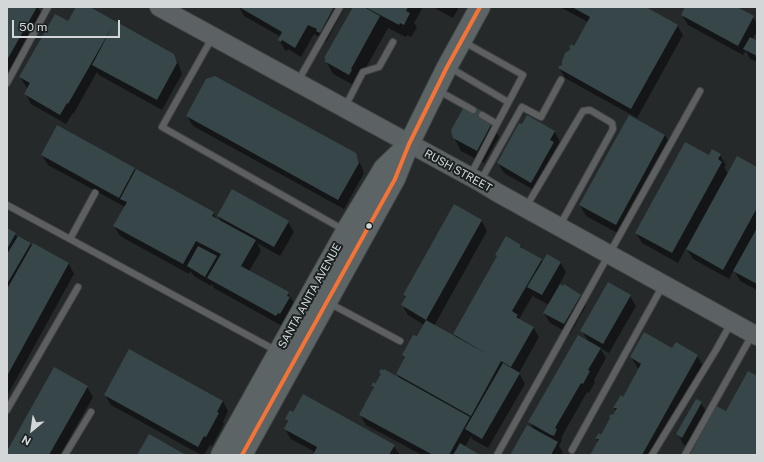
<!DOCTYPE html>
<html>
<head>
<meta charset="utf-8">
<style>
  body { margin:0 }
  #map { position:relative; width:764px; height:462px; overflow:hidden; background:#26292a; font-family:"Public Sans",sans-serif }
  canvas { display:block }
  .frame { position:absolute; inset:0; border:8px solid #d4d7d8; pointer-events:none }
  .north { position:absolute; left:12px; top:410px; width:40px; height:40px; -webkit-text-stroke:3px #1b2021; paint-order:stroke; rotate:209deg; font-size:11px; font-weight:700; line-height:16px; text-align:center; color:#d4d7d8 }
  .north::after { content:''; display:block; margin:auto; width:14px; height:18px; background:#d4d7d8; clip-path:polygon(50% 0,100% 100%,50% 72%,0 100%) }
  .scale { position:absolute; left:12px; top:20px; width:108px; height:18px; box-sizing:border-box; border:2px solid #d4d7d8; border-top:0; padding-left:5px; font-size:12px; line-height:14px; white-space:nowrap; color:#d4d7d8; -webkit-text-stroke:3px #1b2021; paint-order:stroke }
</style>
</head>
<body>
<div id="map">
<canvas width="764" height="462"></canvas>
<div class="frame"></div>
<div class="north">N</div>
<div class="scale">50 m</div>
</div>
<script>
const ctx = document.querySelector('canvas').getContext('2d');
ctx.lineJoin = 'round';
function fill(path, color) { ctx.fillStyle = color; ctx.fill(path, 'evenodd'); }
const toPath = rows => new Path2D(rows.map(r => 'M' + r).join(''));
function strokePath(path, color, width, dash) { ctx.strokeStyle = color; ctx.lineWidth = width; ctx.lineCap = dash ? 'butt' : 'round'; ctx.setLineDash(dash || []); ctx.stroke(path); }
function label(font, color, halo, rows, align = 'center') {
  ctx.font = font + ' "Public Sans",sans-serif'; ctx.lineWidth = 4; ctx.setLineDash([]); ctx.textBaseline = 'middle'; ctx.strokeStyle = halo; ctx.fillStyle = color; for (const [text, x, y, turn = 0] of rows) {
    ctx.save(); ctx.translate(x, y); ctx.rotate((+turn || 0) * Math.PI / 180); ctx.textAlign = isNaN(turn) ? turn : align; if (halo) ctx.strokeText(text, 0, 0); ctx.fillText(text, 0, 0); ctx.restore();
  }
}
fill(toPath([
  [7,7,38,7,43,16,8,77,7,76],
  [77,7,88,7,173,55,179,65,182,74,162,110,99,75,97,72,74,113,73,113,66,124,31,104,26,94,29,89,26,87,20,77,68,23],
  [239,7,345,7,326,42,322,39,314,34,301,57,288,49,287,51,285,50,279,40,281,37,244,16],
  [354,7,423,7,414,23,417,27,411,37,407,35,406,37,388,28,358,82,357,87,333,74,326,61,326,58],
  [433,7,459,7,453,18],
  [560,7,644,7,677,25,683,35,636,120,665,135,671,146,621,235,586,216,580,205,637,118,565,78,559,68,563,68,571,50,570,48,575,48,588,22],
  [686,7,735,7,753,17,757,24,757,31,752,40,757,42,757,62,750,59,746,51,743,55,688,25,682,15],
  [187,116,355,154,361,165,364,173,344,209,193,126],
  [527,117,555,132,560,142,557,149,559,153,537,192,504,173,498,163],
  [491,124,499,137,484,163,461,151,454,137],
  [57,127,135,169,136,171,213,213,217,220,222,223,218,216,288,222,294,232,280,256,257,243,261,251,249,271,288,293,294,303,282,326,214,288,212,284,211,286,194,276,190,271,189,274,120,236,114,226,125,207,48,165,42,155],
  [720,155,726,165,724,167,728,174,757,168,757,290,740,281,734,270,729,279,693,259,686,248,678,263,642,243,636,233,709,156],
  [454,205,482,221,487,231,434,326,457,339,454,334,498,258,496,255,520,245,523,249,541,260,543,263,560,262,566,272,559,285,580,296,586,306,570,334,550,323,544,313,549,305,534,297,533,295,519,319,533,327,539,337,519,373,525,384,488,448,472,439,471,436,465,447,478,455,422,455,366,425,360,415,374,389,372,386,376,385,381,375,380,372,400,379,397,374,405,359,403,355,417,338,424,325,408,315,402,305,406,298,404,295],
  [7,229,15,234,18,238,19,237,31,244,32,246,33,244,69,264,74,274,7,396],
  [630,296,636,306,609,353,600,348,606,358,594,380,595,382,589,393,587,392,561,438,562,440,559,446,563,453,562,455,511,455,534,430,530,422,588,341,582,331],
  [672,350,697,355,703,366,653,455,591,455,598,442,596,439,599,435,601,437,616,411,614,408,623,399,639,369,637,367,631,357],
  [87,387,93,397,60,455,7,455,7,453],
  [105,395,223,401,228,411,223,422,224,424,212,446,210,445,204,455,201,455,111,405],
  [697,400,701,403,707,413,688,447,683,444,678,434],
  [286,419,394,446,400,455,314,455,315,452,291,439,285,429,288,423]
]), '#0007');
fill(toPath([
  [7,7,37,7,7,60],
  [76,7,90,7,174,54,177,63,157,100,92,65,112,27,68,104,67,103,60,115,24,94,30,83,19,77,55,14,68,21],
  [239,7,334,7,320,33,316,31,317,29,308,25,295,48,282,40,281,42,278,40,282,32],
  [353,7,364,7,380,16,351,69,352,70,349,75,324,61,326,59,324,58],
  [365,7,408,7,406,11,410,13,404,25,400,23,399,25],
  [572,7,646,7,678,25,631,109,558,68,560,65,562,66,562,61,565,53,571,49,569,48,571,44,574,46,590,17],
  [685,7,737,7,754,16,738,46,681,15],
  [750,37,757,41,757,56,743,49],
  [215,76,356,153,359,163,338,200,186,116,206,79],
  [464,107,471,112,474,107,484,112,481,117,492,123,477,151,453,138,451,130],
  [527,115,555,131,550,140,554,142,531,183,497,163,519,123,522,124],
  [629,115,665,135,616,225,579,205],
  [57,125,135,168,119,198,41,155],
  [685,142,709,155,712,149,721,154,718,159,722,162,672,253,635,233],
  [737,156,757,167,757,208,723,270,686,249],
  [136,169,214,212,212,216,256,240,241,266,289,292,287,296,290,297,280,314,278,313,276,316,207,278,221,254,196,241,183,264,113,226,127,202,120,199],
  [232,189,289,221,274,247,217,216],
  [454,204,482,220,426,320,401,305,406,296,403,295],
  [7,228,16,233,7,249],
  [757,228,757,284,733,271],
  [18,236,31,243,7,284,7,254],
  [506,236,521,245,520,247,542,259,512,311,518,315,516,317,534,327,511,367,501,361,471,416,396,374,405,357,402,355,413,335,417,336,426,320,487,354,453,334,497,256,495,255],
  [33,243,69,263,7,376,7,289],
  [198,246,217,256,205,277,187,266],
  [547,254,561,262,542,295,527,287],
  [608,282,631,295,603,344,580,331],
  [560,284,563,286,564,284,581,295,564,324,543,313],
  [644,332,672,348,676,342,698,355,642,455,590,455,599,439,595,439,599,433,601,435,610,418,609,417,611,414,613,415,617,408,613,408,621,395,623,397,641,364,630,357],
  [578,335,601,348,588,370,590,371,583,384,581,383,555,428,557,429,554,436,552,435,551,435,528,422],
  [129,349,223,401,217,412,219,413,206,437,204,436,198,447,104,395],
  [503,363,520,373,482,439,465,429],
  [54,367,88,386,49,455,7,455,7,451],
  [381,369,384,370,384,369,470,417,449,455,433,455,359,415,374,387,371,386,373,382,375,384,381,374,379,372],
  [748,371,757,376,757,455,690,455,716,406,726,411],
  [303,394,395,445,389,455,313,455,317,447,284,429,288,421,285,419,290,410,293,412],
  [696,399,702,402,682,438,676,434],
  [527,425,558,442,551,455,510,455],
  [149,434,186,455,137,455],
  [460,443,480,455,453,455]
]), '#364649');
const lane = toPath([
  [212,38,162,127,344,230],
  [464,42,523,75,497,124,482,115],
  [449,67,508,102],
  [298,81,340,7],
  [7,83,48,7],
  [439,91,473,110],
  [345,107,363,72,379,67,393,42],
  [470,176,497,124],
  [481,180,522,107,541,117,561,80],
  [7,205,275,350],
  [526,207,583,111,590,110,612,123,613,129,560,225],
  [70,239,95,193],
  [329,303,400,341],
  [7,410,78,287],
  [572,450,663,285],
  [65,455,91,412],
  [497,455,700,91],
  [652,455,716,350,731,323],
  [685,455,752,335]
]);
const secondary = toPath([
  [159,7,480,182,498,193,757,336]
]);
const primary = toPath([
  [221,455,346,231,384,168,405,148],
  [242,455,395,179,409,144,447,67,480,7]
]);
strokePath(lane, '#434545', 8);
strokePath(secondary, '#434545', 20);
strokePath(primary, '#434545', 22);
strokePath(lane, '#5d5f60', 6);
strokePath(secondary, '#5c6163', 18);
strokePath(primary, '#5c6466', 20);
strokePath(toPath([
  [242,455,395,179,409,144,447,67,480,7]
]), '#f57335', 4);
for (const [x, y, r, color] of [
  [369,226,3.5,"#d4d7d8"]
]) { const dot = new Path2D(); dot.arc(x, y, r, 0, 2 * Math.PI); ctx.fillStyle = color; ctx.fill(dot); strokePath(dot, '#1b2021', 1.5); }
label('11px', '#d4d7d8', '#1b2021', [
  ["RUSH STREET",458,171,29],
  ["SANTA ANITA AVENUE",310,296,-61]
]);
</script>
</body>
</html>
